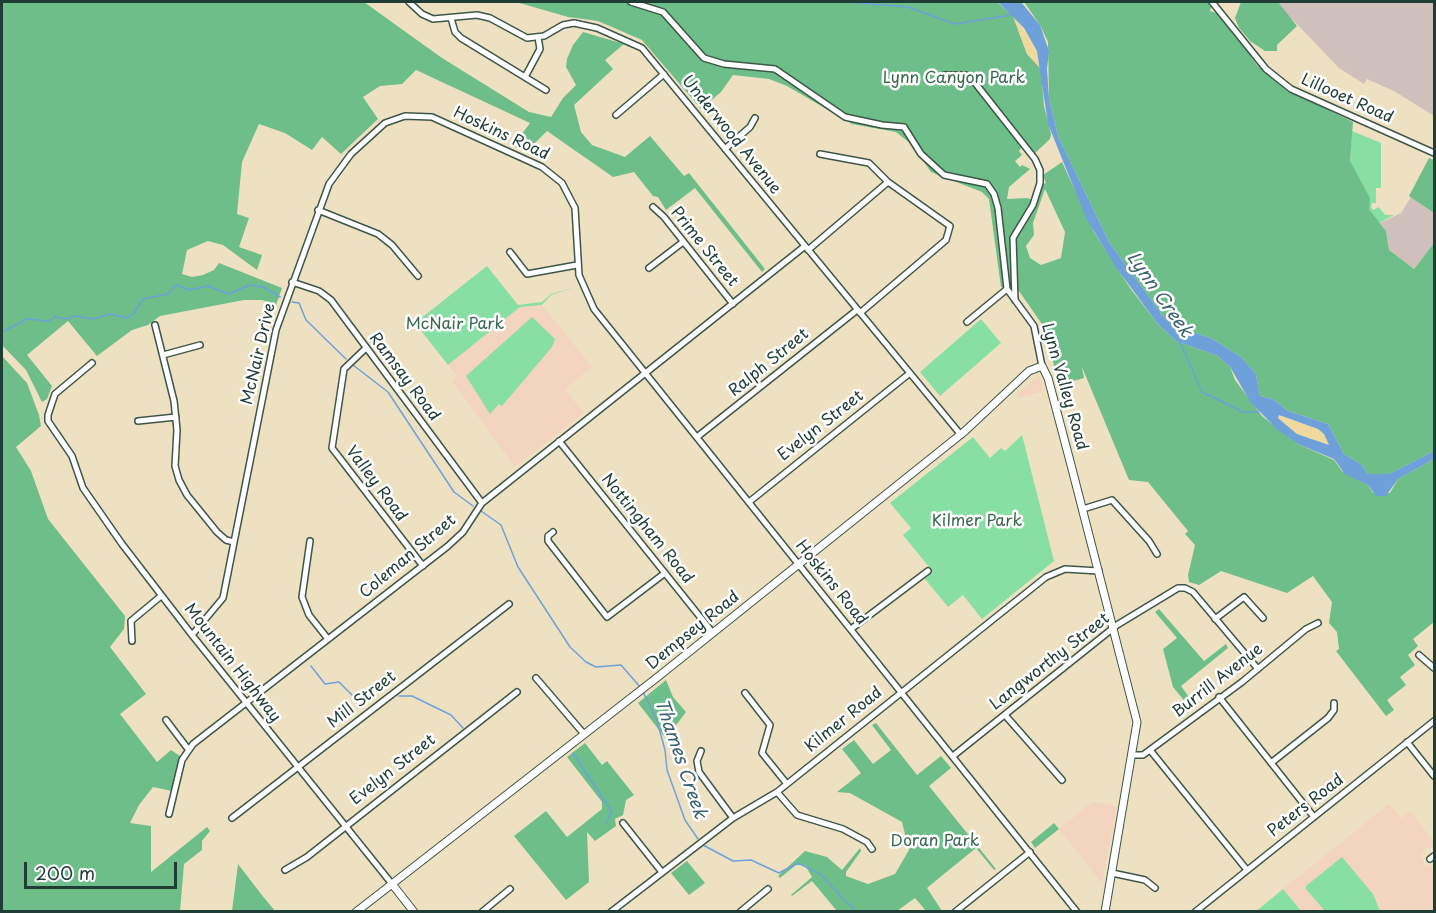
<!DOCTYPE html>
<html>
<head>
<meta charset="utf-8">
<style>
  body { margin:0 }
  #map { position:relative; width:1436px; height:913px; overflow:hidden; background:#eee1c2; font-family:"Playpen Sans",sans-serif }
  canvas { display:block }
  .frame { position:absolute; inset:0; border:3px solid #1f3d34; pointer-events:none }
  .scale { position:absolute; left:24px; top:862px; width:153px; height:27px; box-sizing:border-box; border:3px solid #1f3d34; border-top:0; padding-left:8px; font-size:18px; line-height:21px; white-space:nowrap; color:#1f3d34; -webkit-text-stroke:4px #fff; paint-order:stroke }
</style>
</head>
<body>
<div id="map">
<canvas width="1436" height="913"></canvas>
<div class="frame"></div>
<div class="scale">200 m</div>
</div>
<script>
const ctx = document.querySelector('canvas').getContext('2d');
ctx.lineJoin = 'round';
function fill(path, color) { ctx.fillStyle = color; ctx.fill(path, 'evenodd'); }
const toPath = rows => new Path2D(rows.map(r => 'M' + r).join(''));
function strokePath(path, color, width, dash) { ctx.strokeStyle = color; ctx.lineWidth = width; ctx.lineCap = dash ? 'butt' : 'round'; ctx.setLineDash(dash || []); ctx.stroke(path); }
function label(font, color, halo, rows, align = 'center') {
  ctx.font = font + ' "Playpen Sans",sans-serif'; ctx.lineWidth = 5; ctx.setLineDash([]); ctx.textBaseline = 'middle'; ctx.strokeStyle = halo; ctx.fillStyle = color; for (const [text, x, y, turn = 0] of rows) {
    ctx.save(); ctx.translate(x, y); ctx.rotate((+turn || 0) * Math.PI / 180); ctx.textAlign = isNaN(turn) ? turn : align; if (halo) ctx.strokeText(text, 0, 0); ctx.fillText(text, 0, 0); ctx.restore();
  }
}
fill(toPath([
  [542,305,592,367,565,389,584,413,515,467,452,381,457,376,448,365,520,307],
  [1040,375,1044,391,1018,398,1017,394],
  [1092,802,1117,806,1102,883,1059,829],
  [1389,804,1401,818,1410,811,1434,842,1434,847,1425,849,1421,857,1425,866,1434,867,1434,911,1301,911,1283,889]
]), '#f3d4bf');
fill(toPath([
  [1271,2,1434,2,1434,116,1394,91,1367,79,1364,84,1339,68,1294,21],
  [1411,197,1434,213,1434,243,1414,269,1389,250,1386,231,1380,223,1401,213]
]), '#cfc0bb');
fill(toPath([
  [1352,131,1381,143,1381,188,1376,188,1376,203,1372,203,1371,207,1373,210,1379,207,1385,215,1394,215,1379,223,1369,209,1350,161],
  [487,266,518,305,542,302,551,294,575,287,551,295,542,305,520,307,448,365,415,323],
  [532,317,555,339,552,347,502,406,499,404,490,414,466,376],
  [981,319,1001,343,940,396,920,372],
  [1022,435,1054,561,982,619,963,595,948,607,925,579,933,572,903,535,911,528,890,503,973,437,990,458,1001,448,1005,451],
  [1342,857,1373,894,1380,911,1325,911,1306,889,1306,886],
  [1283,889,1301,911,1255,911,1259,909]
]), '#88dfa3');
fill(toPath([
  [2,2,364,2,442,58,529,112,551,117,563,98,576,85,566,67,567,59,573,45,583,32,624,44,605,60,613,69,574,105,581,132,592,145,625,157,650,136,684,176,689,173,765,269,762,272,695,188,666,210,658,197,653,196,634,172,613,177,547,131,526,152,513,146,530,123,416,70,402,84,380,86,363,97,378,119,341,154,322,137,312,150,285,133,259,124,242,162,237,214,249,218,239,247,262,255,257,270,223,245,208,241,187,250,182,274,192,277,203,275,214,270,219,263,282,288,276,305,262,300,244,300,160,316,148,325,132,330,97,356,68,321,27,355,52,386,47,399,42,402,26,370,2,345],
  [516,2,997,2,1013,16,1027,54,1041,69,1044,106,1051,134,1050,139,1034,154,1017,134,1014,137,1022,147,1019,151,1022,155,1015,161,1020,167,1022,165,1030,169,1009,187,1007,199,1027,198,1036,201,1041,185,1046,183,1043,175,1062,162,1094,232,1130,288,1157,323,1176,341,1218,356,1230,367,1235,380,1262,416,1298,444,1334,460,1342,471,1368,485,1373,493,1390,493,1398,479,1434,459,1434,622,1413,639,1418,646,1408,655,1415,665,1400,677,1406,685,1387,700,1394,710,1386,716,1336,651,1339,649,1337,632,1329,623,1332,602,1313,576,1287,593,1221,571,1199,585,1189,582,1188,575,1195,545,1185,534,1188,531,1148,482,1129,480,1082,367,1084,378,1059,385,1044,327,1019,291,1001,287,989,199,982,192,931,172,911,144,896,132,852,124,787,86,769,79,733,75,721,92,701,109,642,40,598,21,568,17],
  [1045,189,1065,232,1061,258,1041,265,1030,258,1026,246,1034,235,1033,223],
  [1024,2,1210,2,1212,4,1210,11,1222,15,1257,65,1292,92,1353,122,1350,161,1370,198,1369,209,1386,231,1389,250,1414,269,1434,243,1434,451,1389,474,1368,474,1361,464,1344,454,1328,424,1288,411,1273,399,1260,396,1256,374,1241,357,1211,338,1174,326,1163,316,1109,242,1058,136,1049,98,1048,42,1040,25],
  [1241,2,1278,2,1297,26,1277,45,1277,51,1265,51,1250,41,1239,28,1235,18],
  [1429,158,1434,160,1434,213,1409,196],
  [2,356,27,383,39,415,41,426,16,447,31,471,48,519,125,616,124,629,110,647,146,694,120,714,157,762,171,750,180,756,172,791,153,787,139,805,130,823,151,826,151,872,207,827,210,831,202,841,202,850,184,864,180,911,2,911],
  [1159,609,1204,661,1226,644,1228,648,1181,686,1196,707,1192,710,1173,687,1163,649,1177,638,1155,612],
  [666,680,673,697,686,712,671,732,679,743,673,748,638,703],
  [876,723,917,775,941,756,951,768,929,786,996,869,994,870,976,848,944,874,927,888,942,911,926,911,915,898,897,911,837,911,812,881,792,896,791,895,812,877,805,865,796,865,780,878,778,876,805,851,827,857,842,870,860,848,861,851,846,872,846,876,868,884,895,874,909,850,902,822,850,793,837,792,861,773,842,749,854,740,873,764,891,750,872,725],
  [585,743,602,765,607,761,634,795,626,800,623,815,615,819,616,826,595,841,587,832,589,882,566,900,514,836,546,811,567,837,602,809,602,802,567,757],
  [1054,823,1059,829,1035,848,1031,842],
  [687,861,705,883,689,895,671,873],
  [238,864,261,894,275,911,232,911]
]), '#6ebe89');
fill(toPath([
  [1013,16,1036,46,1041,69,1027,54],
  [1279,415,1318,429,1324,434,1329,445,1297,434,1278,418]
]), '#eeda9e');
fill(toPath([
  [998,2,1021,2,1040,25,1049,51,1047,69,1049,98,1058,136,1109,242,1163,316,1174,326,1211,338,1241,357,1256,374,1260,396,1273,399,1288,411,1328,424,1344,454,1361,464,1368,474,1389,474,1434,451,1434,459,1398,479,1386,496,1376,496,1368,485,1345,474,1334,459,1298,444,1279,431,1251,403,1230,367,1218,356,1176,341,1157,323,1115,266,1086,218,1048,124,1037,51,1024,28],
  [1279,415,1318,429,1324,434,1329,445,1297,434,1278,418]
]), '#6ea1da');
strokePath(toPath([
  [847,2,908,7,955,24,1011,15],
  [292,302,299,303,306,320,346,359],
  [2,332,27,319,49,321,55,317,68,319,74,316,93,319,109,314,127,318,134,313,143,299,168,294,176,285,189,290,208,286,229,294,249,285,263,287,280,297],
  [1180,342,1202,392,1243,412,1258,412],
  [353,365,388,392,454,492,473,506],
  [481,511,501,525,518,567,570,647,586,662,596,667,621,665,641,688],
  [311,666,325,684,339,682,357,700,377,689],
  [643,692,657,721,665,750,667,770,685,820,698,839],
  [399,696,412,696,451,715,463,728],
  [573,753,612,812,606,823],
  [703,845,733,861,751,860,779,873,798,863,820,874,856,912]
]), '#6ea1da', 1.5);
const minor = toPath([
  [409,2,422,14,433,19,477,15,490,18,527,38,544,36,563,25,574,23,597,28,642,48,961,435],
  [631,2,663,12,704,58,724,64,775,69,845,117,882,125,904,127,921,154,944,175,987,184,994,194,998,208,1007,289,1034,326,1042,366],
  [1212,2,1266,69,1291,89,1434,153],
  [451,18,455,32,461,38,546,90],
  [945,75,966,75,972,79,1035,159,1040,170,1040,183,1033,205,1013,238,1015,300],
  [525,77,540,49,538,37],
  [616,115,664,74],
  [725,149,750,127,755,118],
  [820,154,869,163,888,182,950,226,946,240,860,313],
  [653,207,664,217,733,304],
  [318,210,378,234,392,245,418,276],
  [808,250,888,182],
  [510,252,527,274,577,265],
  [649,268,683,242],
  [292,282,319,291,331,300,482,503],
  [967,322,1007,289],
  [155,325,174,401,177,430,175,466,179,480,187,495,217,532,226,540,234,542],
  [366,348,344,369,332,448,423,566],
  [163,355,200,345],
  [92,363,55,394,48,415,48,421,72,456,83,488,122,544,192,635,392,884],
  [138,421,176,417],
  [697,437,857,310],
  [559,441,713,633],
  [749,502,910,373],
  [1083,509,1112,500,1149,541,1157,554],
  [553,532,548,536,548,541,607,617,665,573],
  [310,541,302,597,309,615,328,639],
  [1215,619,1244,597,1263,618],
  [851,629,928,571],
  [192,635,223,598,276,330,329,184,351,154,385,123,405,116,432,117,542,167,562,183,575,208,579,275,594,309,1077,912],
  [132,641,131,621,161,596],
  [1419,655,1434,668],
  [536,678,584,734],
  [745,693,770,725,762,753,787,784],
  [1219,697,1314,817],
  [1005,715,1062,780],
  [166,720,188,749],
  [1407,742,1434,776],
  [1150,750,1247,870],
  [701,751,697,761,699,772,733,818],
  [1133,755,1143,755,1242,682,1306,629,1318,623],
  [953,756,1117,625,1178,588,1185,588,1193,592,1258,669],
  [1271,763,1328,718,1334,710,1334,703],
  [777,792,797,815,843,829,867,842,872,849],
  [169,814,182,760,193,744,448,546,463,532,482,503,805,246],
  [232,818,509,604],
  [623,823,661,871],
  [1430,859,1434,856],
  [285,870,307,857,517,692],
  [1112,873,1145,880,1155,888],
  [482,912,510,889],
  [611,912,733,818,777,792,1046,577,1065,569,1099,571],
  [740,912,768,889],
  [955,912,1030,852],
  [1195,912,1434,721]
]);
const tertiary = toPath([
  [392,884,414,912],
  [356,912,659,676,965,431,1029,371,1042,366,1048,378,1071,465,1137,722,1105,912]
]);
strokePath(minor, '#3e5649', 8);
strokePath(tertiary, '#3e5649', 9);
strokePath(minor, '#fff', 5);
strokePath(tertiary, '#fff', 7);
label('16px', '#396650', '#fff', [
  ["Lynn Canyon Park",954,79],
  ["McNair Park",455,325],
  ["Kilmer Park",977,522],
  ["Doran Park",935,842]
]);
label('16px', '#1f3d34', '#fff', [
  ["Lillooet Road",1347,99,24],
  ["Hoskins Road",501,134,25],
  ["Underwood Avenue",731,135,51],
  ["Prime Street",704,247,51],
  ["McNair Drive",259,354,-77],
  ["Ralph Street",769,363,-39],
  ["Ramsay Road",404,377,53],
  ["Lynn Valley Road",1064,387,74],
  ["Evelyn Street",821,426,-38],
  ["Valley Road",376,484,53],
  ["Nottingham Road",647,529,51],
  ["Coleman Street",408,557,-40],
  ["Hoskins Road",831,583,51],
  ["Dempsey Road",693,631,-39],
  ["Langworthy Street",1050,662,-38],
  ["Mountain Highway",232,663,52],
  ["Burrill Avenue",1218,681,-38],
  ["Mill Street",362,700,-38],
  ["Kilmer Road",844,720,-39],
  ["Evelyn Street",393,770,-38],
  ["Peters Road",1306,806,-38]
]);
label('italic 18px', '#3b606e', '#fff', [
  ["Lynn Creek",1159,295,55],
  ["Thames Creek",680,759,71]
]);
</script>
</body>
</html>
